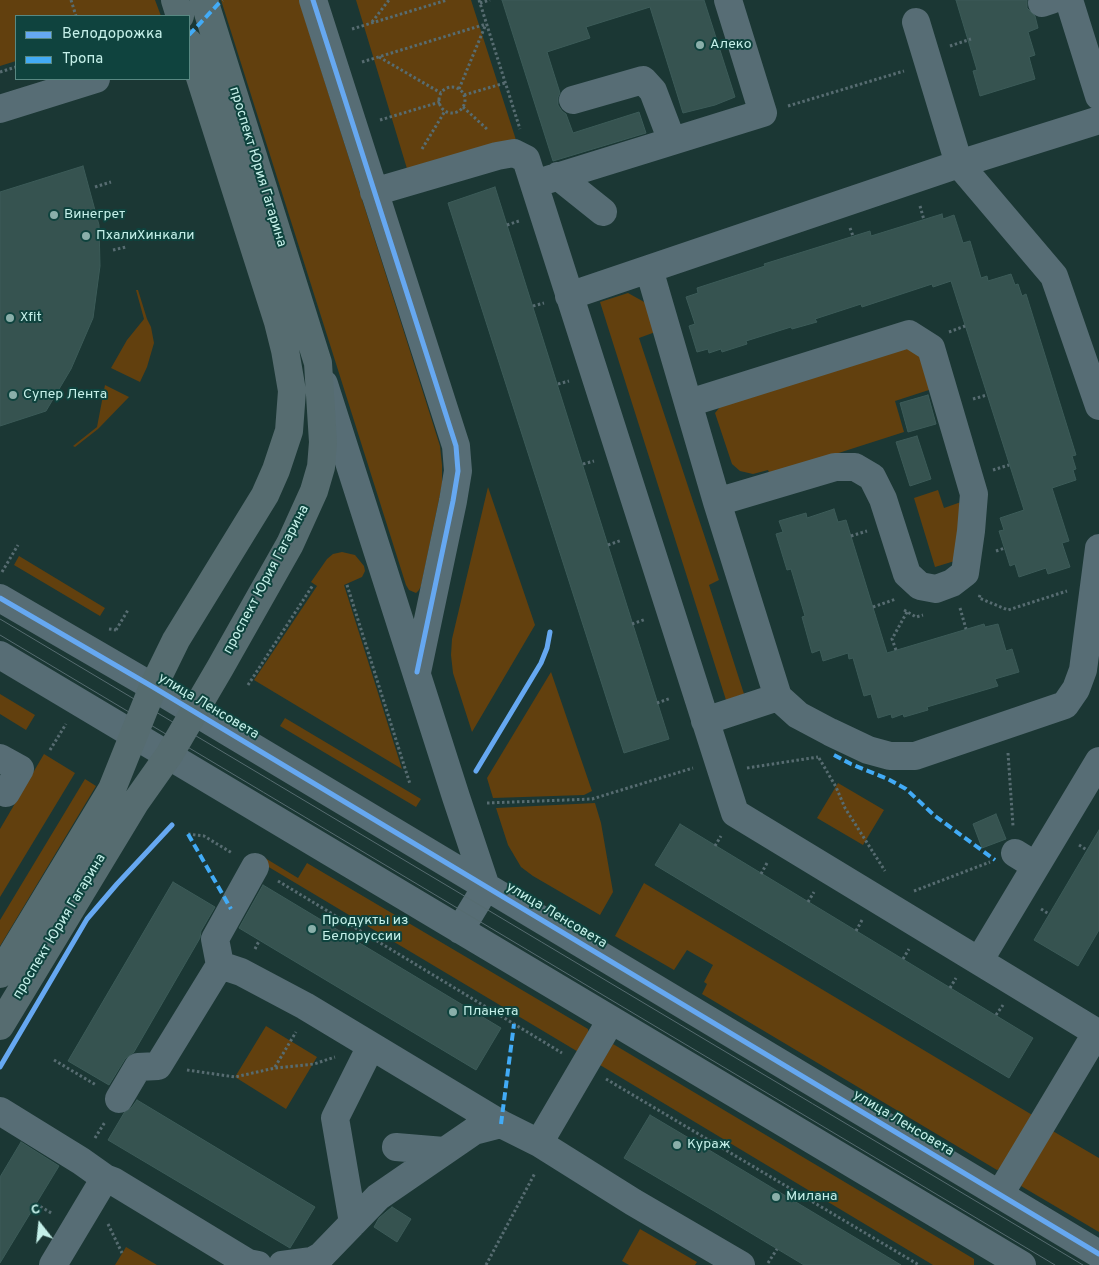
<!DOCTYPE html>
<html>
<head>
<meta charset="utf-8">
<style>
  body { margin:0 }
  #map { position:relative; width:1099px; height:1265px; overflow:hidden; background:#1b3734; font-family:Overpass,sans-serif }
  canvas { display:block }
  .legend { position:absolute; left:15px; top:15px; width:175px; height:65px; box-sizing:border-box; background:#0f433e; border:1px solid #588882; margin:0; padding:6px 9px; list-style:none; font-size:15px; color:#c5f0e9 }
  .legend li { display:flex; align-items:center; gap:10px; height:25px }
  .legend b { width:25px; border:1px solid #588882 }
  .north { position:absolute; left:15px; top:1200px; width:50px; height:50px; -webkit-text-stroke:4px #0f433e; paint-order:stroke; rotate:344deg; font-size:14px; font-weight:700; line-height:20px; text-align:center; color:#c5f0e9 }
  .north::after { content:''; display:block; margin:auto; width:18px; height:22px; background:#c5f0e9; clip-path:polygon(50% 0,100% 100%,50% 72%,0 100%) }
</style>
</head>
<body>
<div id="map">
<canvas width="1099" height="1265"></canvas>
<ul class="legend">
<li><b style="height:6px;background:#66a8f1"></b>Велодорожка</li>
<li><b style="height:6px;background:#42abf6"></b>Тропа</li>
</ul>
<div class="north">С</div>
</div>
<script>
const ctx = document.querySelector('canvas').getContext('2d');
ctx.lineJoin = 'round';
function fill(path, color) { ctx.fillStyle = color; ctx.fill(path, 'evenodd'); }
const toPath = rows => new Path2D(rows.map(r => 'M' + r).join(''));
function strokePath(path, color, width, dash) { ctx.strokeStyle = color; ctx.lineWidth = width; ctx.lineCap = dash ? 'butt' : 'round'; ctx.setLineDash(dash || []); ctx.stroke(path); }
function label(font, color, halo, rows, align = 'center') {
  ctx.font = font + ' Overpass,sans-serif'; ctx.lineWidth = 4; ctx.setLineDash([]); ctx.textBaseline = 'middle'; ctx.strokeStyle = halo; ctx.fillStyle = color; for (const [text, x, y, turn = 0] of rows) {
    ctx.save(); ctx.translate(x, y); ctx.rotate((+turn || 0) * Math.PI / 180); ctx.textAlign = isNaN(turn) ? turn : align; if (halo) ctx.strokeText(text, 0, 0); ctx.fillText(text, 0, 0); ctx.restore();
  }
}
fill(toPath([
  [0,0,155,0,161,16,16,16,16,61,0,66],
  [221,0,299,0,440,446,442,465,442,485,421,586,419,590,416,593,409,590,406,585],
  [356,0,471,0,516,140,408,172],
  [136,290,138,290,147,319,151,327,154,343,147,367,140,382,111,368,127,340,144,319],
  [628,293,646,303,658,331,639,338,719,580,709,585,744,694,726,700,600,302],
  [901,346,918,352,932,389,895,401,904,432,770,475,768,470,753,474,740,471,732,464,715,413,720,407],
  [105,385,129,397,98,429,75,447,73,446,97,427],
  [488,487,535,625,472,732,453,673,451,655,452,639],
  [938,490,944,508,961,502,958,560,935,567,914,498],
  [342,552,355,555,364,566,365,571,362,577,344,585,402,769,254,680,317,586,311,582,327,559,333,554],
  [19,556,105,608,100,616,14,565],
  [551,672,592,791,584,795,493,798,487,778],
  [0,694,35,715,26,730,0,714],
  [285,718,421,799,416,807,280,726],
  [44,754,75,773,0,897,0,829],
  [85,779,96,786,0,946,0,920],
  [838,783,884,810,863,845,817,818],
  [595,803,601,823,613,892,600,915,533,876,521,867,508,845,496,808],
  [265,858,298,878,307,863,588,1029,589,1038,580,1053,262,863],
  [644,883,1034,1116,1005,1167,997,1170,702,994,707,984,704,982,713,965,687,950,674,970,615,936],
  [266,1026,317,1057,286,1109,235,1077],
  [613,1044,974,1259,974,1265,933,1265,600,1065],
  [1051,1130,1099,1158,1099,1232,1021,1186,1022,1177],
  [640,1229,697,1262,695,1265,629,1265,622,1261],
  [126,1247,157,1265,115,1265]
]), '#62400e');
const building = toPath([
  [502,0,704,0,735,97,715,105,683,113,650,7,586,27,590,38,547,52,560,93,558,97,558,105,562,111,566,114,573,133,639,112,646,133,553,161,502,0],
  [956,0,1027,0,1027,8,1035,16,1038,28,1028,32,1035,55,1029,57,1035,79,980,96,973,71,977,70,956,0],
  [83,166,99,225,100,266,93,318,71,369,46,411,0,426,0,192,83,166],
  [495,187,669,739,624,753,448,203,495,187],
  [942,214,943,219,954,215,963,243,970,241,981,278,987,276,988,281,1011,274,1015,285,1018,284,1022,296,1026,294,1076,455,1072,456,1076,469,1073,470,1076,480,1052,488,1069,541,1062,543,1070,567,1048,574,1046,568,1019,577,1015,564,1010,566,999,531,1004,530,1000,518,1024,510,951,281,933,287,932,284,862,307,861,304,815,319,817,322,792,329,791,327,746,341,747,344,722,352,721,349,709,353,708,349,697,352,689,326,695,324,686,297,698,293,697,288,765,266,764,264,870,231,871,236,942,214],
  [928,395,936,424,908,432,900,403,928,395],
  [917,436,931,479,910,486,896,442,917,436],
  [834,509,838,522,846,520,887,653,984,624,985,627,998,624,1006,651,1012,649,1019,672,995,679,998,686,927,707,928,710,904,717,903,714,892,718,891,714,878,718,871,694,864,696,853,658,849,659,848,653,823,661,820,650,812,653,802,617,805,616,791,569,787,570,776,534,783,532,779,521,806,513,807,518,834,509],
  [996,814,1006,839,982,848,973,824,996,814],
  [680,824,1033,1038,1009,1078,655,865,680,824],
  [1099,830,1099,930,1078,966,1034,940,1099,830],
  [173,882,215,907,201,931,200,938,134,1052,125,1059,109,1085,68,1061,173,882],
  [263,885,501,1028,476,1070,239,928,263,885],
  [137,1100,315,1207,290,1248,108,1140,124,1113,132,1107,137,1100],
  [650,1115,709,1150,901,1265,804,1265,714,1211,624,1158,650,1115],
  [21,1142,59,1166,0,1263,0,1177,21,1142],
  [392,1207,411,1219,397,1242,374,1227,379,1218,392,1207]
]);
fill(building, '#365350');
strokePath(building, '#3c5b58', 1);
strokePath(toPath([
  [71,0,76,16],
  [479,0,520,129],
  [480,3,490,0],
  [372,22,389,0],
  [352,29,447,0],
  [950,46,971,39],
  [379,57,441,93],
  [362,62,486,24],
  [0,72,16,67],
  '439 100a13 13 0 1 1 26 0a13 13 0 1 1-26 0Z',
  [459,89,486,24],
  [464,95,505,83],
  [788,106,904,71],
  [463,107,488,130],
  [380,120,440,102],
  [422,149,445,111],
  [95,187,111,182],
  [920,206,924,220],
  [507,225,519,221],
  [850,228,853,236],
  [113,250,126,247],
  [533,306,544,303],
  [949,332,965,326],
  [558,384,569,381],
  [973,399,987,395],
  [583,464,594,461],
  [993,470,1009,465],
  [851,536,867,531],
  [608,545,622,540],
  [996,551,1005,548],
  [2,572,18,545],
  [347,585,410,784],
  [980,595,979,598,1008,610,1067,591],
  [873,607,896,599],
  [960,608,966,629],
  [904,610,916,617,923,615],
  [632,624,646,619],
  [109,629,116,630],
  [116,630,128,610],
  [896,650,892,639,907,612],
  [248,685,313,585],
  [657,703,671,698],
  [50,750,66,724],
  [1008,753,1013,826],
  [819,758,836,787,845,808,885,871],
  [747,768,818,757],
  [487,803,592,799,693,768],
  [188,834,204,836,232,853],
  [1079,845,1087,850],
  [715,846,721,836],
  [761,874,767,863],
  [278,881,562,1053],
  [914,891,990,862],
  [808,902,814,892],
  [1041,909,1049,914],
  [856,931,862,920],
  [255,949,259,941],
  [903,959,909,949],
  [950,988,956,978],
  [996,1015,1003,1005],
  [54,1060,96,1085],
  [275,1067,296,1032],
  [187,1070,235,1077,275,1068,314,1064,335,1057],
  [606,1079,919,1265],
  [95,1138,105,1122],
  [36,1204,53,1214],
  [108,1224,122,1253],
  [768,1263,777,1249],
  [486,1265,535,1173]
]), '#576c71', 3, [2.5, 2.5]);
strokePath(toPath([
  [313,0,456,446,458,471,453,501,417,672],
  [1069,0,1099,96],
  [1042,3,1051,0],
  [916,22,959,164,1054,276,1099,406],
  [573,100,643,80,653,91,672,141],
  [0,109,96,79],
  [558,176,603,212],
  [534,184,763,113,728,0],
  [374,192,497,156,514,153,526,159,735,813,1099,1034],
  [649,269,717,502,778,697,705,721],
  [569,296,959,164,1099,120],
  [324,384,456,797,486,887],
  [689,403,909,334,931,348,974,494,971,531,965,573,952,583,936,589,920,586,907,574,883,499,872,477,855,467,835,467,717,502],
  [0,598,153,687,1099,1254],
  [0,655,1022,1265],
  [778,697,798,715,830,732,868,750,890,756,915,756,1065,705,1076,689,1083,670,1099,548],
  [0,758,20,769,6,793],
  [1015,853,1036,866],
  [460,930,486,887],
  [979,961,1099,761],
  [220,965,215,939,255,867],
  [119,1099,138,1067,158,1066,220,965,241,972,305,1006,501,1124,474,1131,378,1197,321,1256,312,1261,282,1265],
  [0,1111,81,1161,105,1178,113,1181,248,1263,258,1265],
  [501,1124,539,1143,633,1202,741,1265],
  [539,1143,611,1020],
  [396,1147,444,1151],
  [1000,1194,1097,1032],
  [353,1223,335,1118,371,1046],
  [53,1265,105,1178]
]), '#576d75', 28);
strokePath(toPath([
  [175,0,180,16],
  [0,974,112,789,153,687,176,640,265,495,276,470,289,431,292,391,285,350,278,322,189,43],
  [0,1026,135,803,169,755,220,668,290,544,314,491,321,467,323,442,318,363,204,0]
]), '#566c70', 28);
strokePath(toPath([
  [0,619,1083,1265],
  [0,635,1055,1265]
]), '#566c70', 1);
strokePath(toPath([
  [189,35,222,0],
  [834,755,851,764,888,779,906,789,935,816,995,860],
  [188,834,231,909],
  [501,1124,514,1024]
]), '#42abf6', 4, [8, 4]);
strokePath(toPath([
  [313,0,456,446,458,471,453,501,417,672],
  [0,598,153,687,1099,1254],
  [476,771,541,663,547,648,550,632],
  [0,1067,87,919,117,884,172,825]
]), '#66a8f1', 5);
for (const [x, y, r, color] of [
  [700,45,5,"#8aafaa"],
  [54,215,5,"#8aafaa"],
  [86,236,5,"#8aafaa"],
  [10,318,5,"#8aafaa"],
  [13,395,5,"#8aafaa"],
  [312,929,5,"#8aafaa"],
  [453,1012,5,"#8aafaa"],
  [677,1145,5,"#8aafaa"],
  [776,1197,5,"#8aafaa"]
]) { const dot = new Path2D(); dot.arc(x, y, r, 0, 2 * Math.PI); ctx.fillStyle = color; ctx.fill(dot); strokePath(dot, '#0f433e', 2); }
label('14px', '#c5f0e9', '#0f433e', [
  ["Алеко",710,45],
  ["Винегрет",64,215],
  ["ПхалиХинкали",96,236],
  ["Xfit",20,318],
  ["Супер Лента",23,395],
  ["Продукты из",322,921],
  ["Белоруссии",322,937],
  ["Планета",463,1012],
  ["Кураж",687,1145],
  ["Милана",786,1197]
], 'left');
label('14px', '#c5f0e9', '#0f433e', [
  ["проспект Юрия Гагарина",257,167,73],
  ["проспект Юрия Гагарина",267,580,-62],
  ["улица Ленсовета",208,707,31],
  ["улица Ленсовета",556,916,31],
  ["проспект Юрия Гагарина",60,927,-59],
  ["улица Ленсовета",903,1124,31]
]);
</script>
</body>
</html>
